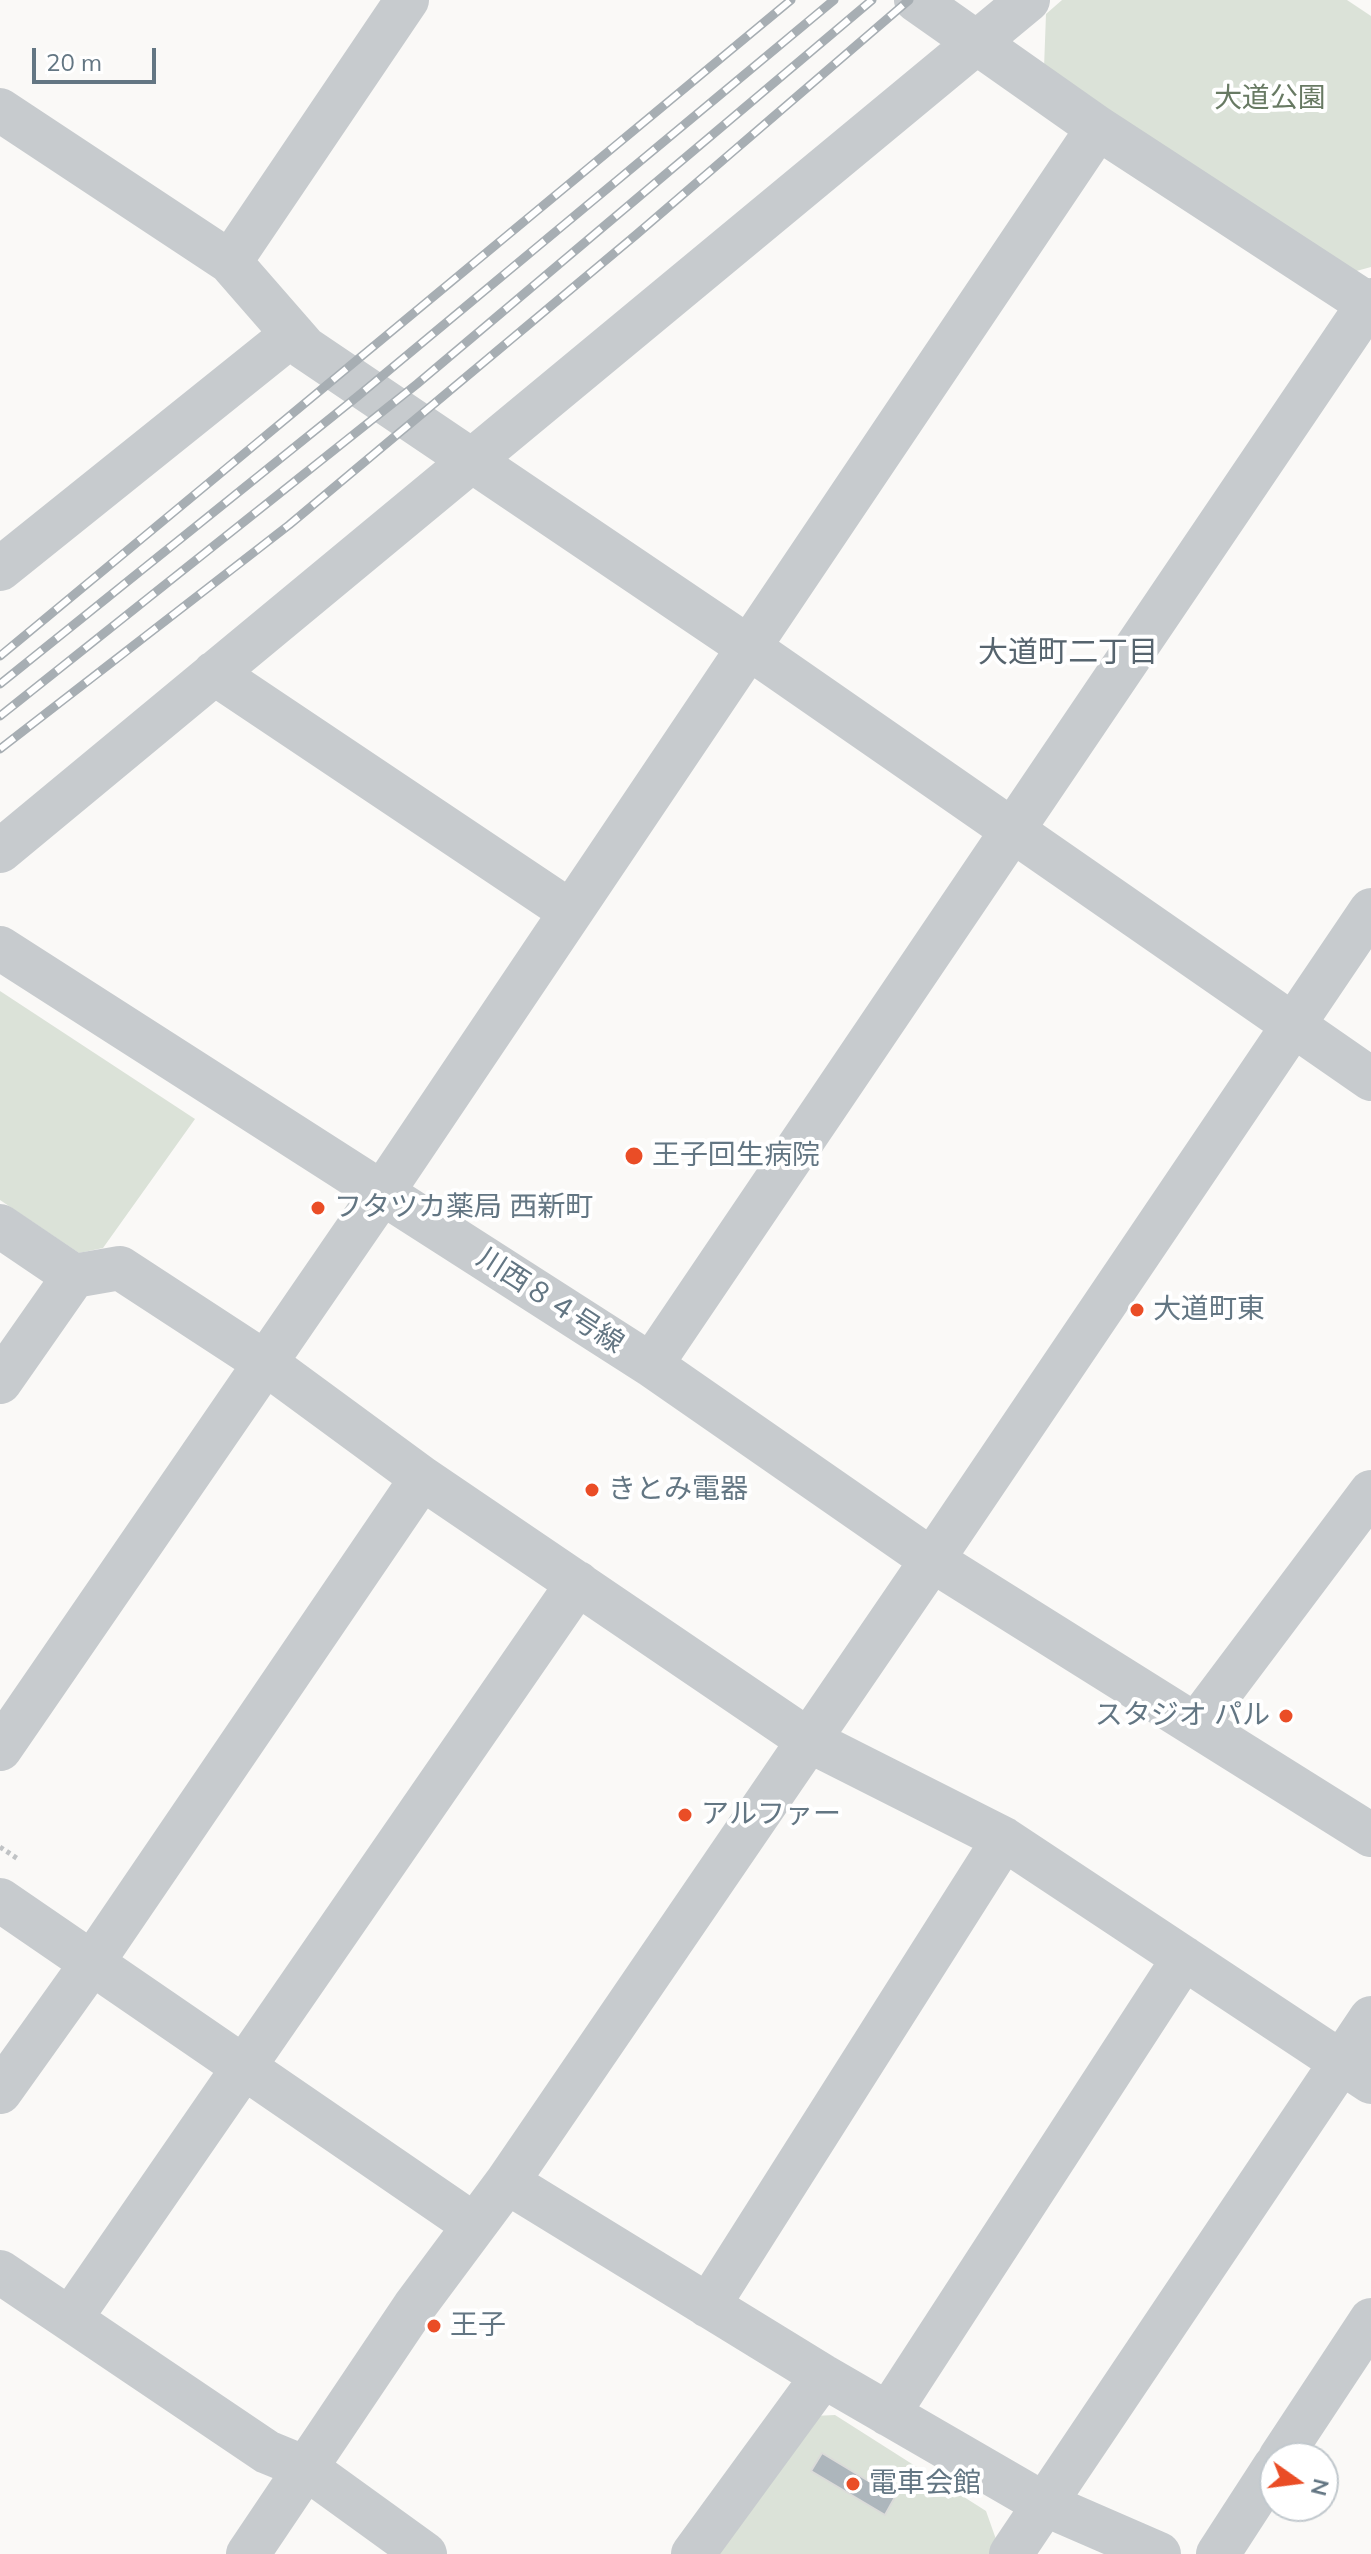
<!DOCTYPE html>
<html>
<head>
<meta charset="utf-8">
<style>
  body { margin:0 }
  #map { position:relative; width:1371px; height:2554px; overflow:hidden; background:#faf9f7; font-family:Mulish,sans-serif }
  canvas { display:block }
  .north { position:absolute; left:1259px; top:2442px; width:80px; height:80px; box-sizing:border-box; background:#fff; border:2px solid #c1c8cd; border-radius:50%; rotate:104deg; font-size:22px; font-weight:700; line-height:32px; text-align:center; color:#637683 }
  .north::after { content:''; display:block; margin:auto; width:28px; height:36px; background:#ea4d26; clip-path:polygon(50% 0,100% 100%,50% 72%,0 100%) }
  .scale { position:absolute; left:32px; top:48px; width:124px; height:36px; box-sizing:border-box; border:4px solid #637683; border-top:0; padding-left:10px; font-size:24px; line-height:28px; white-space:nowrap; color:#637683; -webkit-text-stroke:6px #fff; paint-order:stroke }
</style>
</head>
<body>
<div id="map">
<canvas width="1371" height="2554"></canvas>
<div class="north">N</div>
<div class="scale">20 m</div>
</div>
<script>
const ctx = document.querySelector('canvas').getContext('2d');
ctx.lineJoin = 'round';
function fill(path, color) { ctx.fillStyle = color; ctx.fill(path, 'evenodd'); }
const toPath = rows => new Path2D(rows.map(r => 'M' + r).join(''));
function strokePath(path, color, width, dash) { ctx.strokeStyle = color; ctx.lineWidth = width; ctx.lineCap = dash ? 'butt' : 'round'; ctx.setLineDash(dash || []); ctx.stroke(path); }
function label(font, color, halo, rows, align = 'center') {
  ctx.font = font + ' Mulish,"Noto Sans JP",sans-serif'; ctx.lineWidth = 8; ctx.setLineDash([]); ctx.textBaseline = 'middle'; ctx.strokeStyle = halo; ctx.fillStyle = color; for (const [text, x, y, turn = 0] of rows) {
    ctx.save(); ctx.translate(x, y); ctx.rotate((+turn || 0) * Math.PI / 180); ctx.textAlign = isNaN(turn) ? turn : align; if (halo) ctx.strokeText(text, 0, 0); ctx.fillText(text, 0, 0); ctx.restore();
  }
}
fill(toPath([
  [1062,0,1347,0,1371,16,1371,267,1349,273,1044,68,1046,14],
  [0,991,195,1119,103,1248,79,1253,0,1200],
  [835,2415,986,2511,997,2542,989,2554,717,2554,814,2416]
]), '#dbe2d8');
const building = toPath([
  [822,2453,895,2497,885,2515,811,2471,822,2453]
]);
fill(building, '#adb6bc');
strokePath(building, '#dbdbd9', 2);
strokePath(toPath([
  [0,1847,18,1859]
]), '#c0c3c5', 5, [4, 4]);
strokePath(toPath([
  [916,0,1098,128,1371,306],
  [0,110,230,262,305,348,748,647,1371,1079],
  [230,262,407,0],
  [0,569,293,334],
  [214,673,571,912],
  [0,851,1028,0],
  [0,948,651,1365,932,1560,1371,1835],
  [0,1226,74,1276,120,1268,264,1362,422,1478,808,1740,1004,1839,1371,2082],
  [651,1365,1371,300],
  [0,1382,74,1276],
  [1196,1725,1371,1492],
  [0,1749,382,1193,1098,128],
  [0,1900,474,2225],
  [0,2092,92,1963,422,1478],
  [507,2182,823,2376,1044,2504,1159,2554],
  [0,2272,267,2452,306,2468,425,2554],
  [708,2306,1004,1839],
  [70,2319,578,1583],
  [888,2414,1184,1958],
  [1280,2458,1371,2320],
  [248,2554,414,2307,507,2182,932,1560,1371,910],
  [693,2554,823,2376],
  [1011,2554,1371,2018],
  [1218,2554,1275,2466]
]), '#c7cbce', 44);
const rail = toPath([
  [0,656,791,0],
  [0,684,358,396,834,0],
  [0,716,417,384,872,0],
  [0,749,289,525,637,234,909,0]
]);
strokePath(rail, '#a7aeb3', 9);
strokePath(rail, '#fff', 6, [18]);
for (const [x, y, r, color] of [
  [634,1156,10,"#ea4d26"],
  [318,1208,8,"#ea4d26"],
  [1137,1310,8,"#ea4d26"],
  [592,1490,8,"#ea4d26"],
  [1286,1716,8,"#ea4d26"],
  [685,1815,8,"#ea4d26"],
  [434,2326,8,"#ea4d26"],
  [853,2484,8,"#ea4d26"]
]) { const dot = new Path2D(); dot.arc(x, y, r, 0, 2 * Math.PI); ctx.fillStyle = color; ctx.fill(dot); strokePath(dot, '#fff', 3); }
label('28px', '#687a63', '#fff', [
  ["大道公園",1270,99]
]);
label('28px', '#637683', '#fff', [
  ["王子回生病院",652,1156],
  ["フタツカ薬局 西新町",334,1208],
  ["大道町東",1153,1310],
  ["きとみ電器",608,1490],
  ["スタジオ パル",1270,1716,"right"],
  ["アルファー",701,1815],
  ["王子",450,2326],
  ["電車会館",869,2484]
], 'left');
label('28px', '#637683', '#fff', [
  ["川西８４号線",550,1301,33]
]);
label('30px', '#56646e', '#fff', [
  ["大道町二丁目",1068,653]
]);
</script>
</body>
</html>
